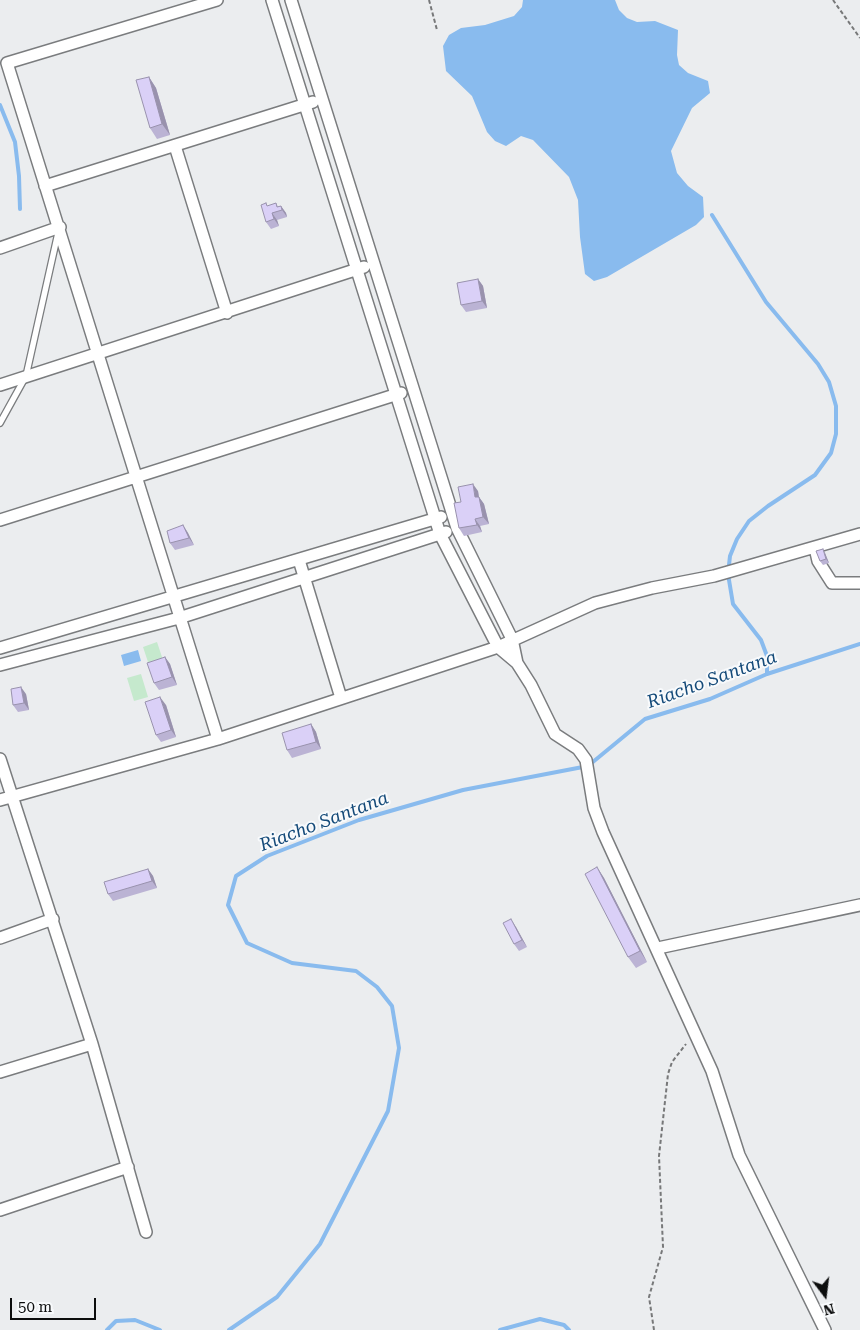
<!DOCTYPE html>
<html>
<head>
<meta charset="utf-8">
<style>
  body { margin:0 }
  #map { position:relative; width:860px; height:1330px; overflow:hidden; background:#ebedef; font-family:"Roboto Serif",serif }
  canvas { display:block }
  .north { position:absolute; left:800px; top:1270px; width:50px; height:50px; -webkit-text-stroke:4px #f8fafc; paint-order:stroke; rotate:165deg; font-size:14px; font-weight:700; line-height:20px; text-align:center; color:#0c0d0d }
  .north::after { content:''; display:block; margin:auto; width:18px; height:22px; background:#0c0d0d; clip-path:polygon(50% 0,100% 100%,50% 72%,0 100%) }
  .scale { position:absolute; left:10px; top:1298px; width:86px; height:22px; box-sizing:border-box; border:2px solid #0c0d0d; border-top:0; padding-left:6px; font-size:15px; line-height:18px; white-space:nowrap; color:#0c0d0d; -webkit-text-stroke:4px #f8fafc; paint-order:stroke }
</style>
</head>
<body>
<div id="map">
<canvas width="860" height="1330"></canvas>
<div class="north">N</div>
<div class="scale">50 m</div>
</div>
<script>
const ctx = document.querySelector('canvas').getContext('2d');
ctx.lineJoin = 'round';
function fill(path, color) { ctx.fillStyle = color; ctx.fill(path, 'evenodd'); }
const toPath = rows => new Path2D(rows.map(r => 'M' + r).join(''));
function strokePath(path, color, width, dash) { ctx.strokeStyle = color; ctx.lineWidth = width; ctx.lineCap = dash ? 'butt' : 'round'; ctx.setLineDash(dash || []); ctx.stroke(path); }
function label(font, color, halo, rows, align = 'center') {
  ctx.font = font + ' "Roboto Serif",serif'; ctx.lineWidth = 4; ctx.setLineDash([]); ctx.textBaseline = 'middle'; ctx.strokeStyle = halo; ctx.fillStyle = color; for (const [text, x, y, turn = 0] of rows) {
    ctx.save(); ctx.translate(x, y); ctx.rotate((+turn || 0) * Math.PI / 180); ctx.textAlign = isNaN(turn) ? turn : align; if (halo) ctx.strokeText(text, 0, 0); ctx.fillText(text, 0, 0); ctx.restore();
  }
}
fill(toPath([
  [157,642,163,660,149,665,143,647],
  [141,674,148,697,134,701,127,678]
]), '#c5e9cd');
fill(toPath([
  [523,0,615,0,619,10,627,18,637,22,655,21,678,30,677,55,679,65,688,73,708,81,710,93,692,108,671,151,677,173,688,186,703,197,704,217,696,225,607,277,594,281,585,274,580,237,578,200,569,177,533,140,521,136,506,146,495,141,487,132,472,96,446,71,443,46,449,35,461,28,485,25,514,16,522,7],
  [138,650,141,661,124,666,121,655]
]), '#89bbee');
strokePath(toPath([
  [0,105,15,142,19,176,20,209],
  [712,215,766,302,818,364,829,382,836,406,836,434,831,453,815,475,768,506,749,521,737,539,730,556,728,574,733,604,761,640,767,656,767,674],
  [107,1330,116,1321,135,1320,160,1330],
  [229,1330,277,1297,320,1244,388,1111,399,1048,392,1006,377,987,356,971,292,963,247,943,228,905,236,876,267,856,359,820,463,790,588,766,645,719,710,699,767,674,860,644],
  [500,1330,540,1319,564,1325,569,1330]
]), '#89bbee', 4);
const service = toPath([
  [0,423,26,376,58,233]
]);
const minor = toPath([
  [217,0,7,63,218,739],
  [272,0,440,534,498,647,517,663,531,685,555,734,578,749,586,760,594,808,603,832,712,1071,739,1155,825,1330],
  [291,0,457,528,512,639,517,663],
  [175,146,227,313],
  [45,186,313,102],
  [0,248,60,227],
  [0,385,364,267],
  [0,520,401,393],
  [815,548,818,561,832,583,860,583],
  [299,560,341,698],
  [0,648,441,517],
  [0,665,179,618,446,532],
  [0,759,92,1044,146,1232],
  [0,800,218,739,498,647,595,603,652,588,714,576,860,534],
  [0,938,53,919],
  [658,948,860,905],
  [0,1072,92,1044],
  [0,1210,128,1167]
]);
strokePath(service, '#7a7c7e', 8);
strokePath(minor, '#7a7c7e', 14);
strokePath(toPath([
  [429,0,437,30],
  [833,0,860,38],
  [654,1330,649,1297,663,1247,659,1156,668,1074,672,1062,686,1044]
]), '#777879', 2, [4, 2.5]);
strokePath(service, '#fff', 5.5);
strokePath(minor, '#fff', 11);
fill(toPath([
  [149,77,156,88,170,135,157,139,150,128],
  [276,203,278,207,281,206,286,213,287,217,277,220,279,226,271,229,266,222,268,206],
  [478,279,483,286,487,308,466,312,461,305],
  [478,491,479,497,484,504,489,524,480,526,482,532,464,536,459,528,461,502],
  [183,525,188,533,194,545,175,550,170,543],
  [825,553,829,563,823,565,820,561],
  [165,657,170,664,177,685,159,690,154,683],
  [26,694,29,710,18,712,13,705],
  [166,705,176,737,161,742,156,735],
  [311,724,316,732,321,749,292,758,287,750],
  [597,867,604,878,647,962,636,968,628,957],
  [148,869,153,876,157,888,113,901,108,894],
  [516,927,527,947,519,951,514,944]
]), '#bbb3d4');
fill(toPath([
  [149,77,156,88,170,135,162,124],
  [281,206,286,213,287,217,282,210],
  [272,213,277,220,279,226,274,219],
  [478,279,483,286,487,308,482,301],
  [473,484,478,491,480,505,475,497],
  [479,497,484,504,489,524,483,517],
  [475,519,480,526,482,532,477,525],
  [183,525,188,533,194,545,189,538],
  [823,549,825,553,829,563,826,559],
  [165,657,170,664,177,685,172,677],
  [21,687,26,694,29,710,24,703],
  [160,697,166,705,176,737,171,730],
  [311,724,316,732,321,749,316,742],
  [597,867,604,878,647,962,640,951],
  [148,869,153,876,157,888,152,881],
  [511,919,516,927,527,947,522,940]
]), '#9992ad');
const building = toPath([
  [149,77,162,124,150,128,136,80,149,77],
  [266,203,267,206,276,203,277,207,281,206,282,210,272,213,274,219,266,222,261,205,266,203],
  [478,279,482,301,461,305,457,283,478,279],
  [473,484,475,497,479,497,483,517,475,519,477,525,459,528,454,503,461,502,458,487,473,484],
  [183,525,189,538,170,543,167,531,183,525],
  [823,549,826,559,820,561,816,551,823,549],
  [165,657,172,677,154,683,147,663,165,657],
  [21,687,24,703,13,705,11,689,21,687],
  [160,697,171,730,156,735,145,702,160,697],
  [311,724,316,742,287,750,282,733,311,724],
  [597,867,640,951,628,957,585,874,597,867],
  [148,869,152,881,108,894,104,882,148,869],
  [511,919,522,940,514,944,503,923,511,919]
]);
fill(building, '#dad0f7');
strokePath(building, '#9992ad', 1);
label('italic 18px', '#144a79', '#f8fafc', [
  ["Riacho Santana",712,680,-20],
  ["Riacho Santana",324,822,-21]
]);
</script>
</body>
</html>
